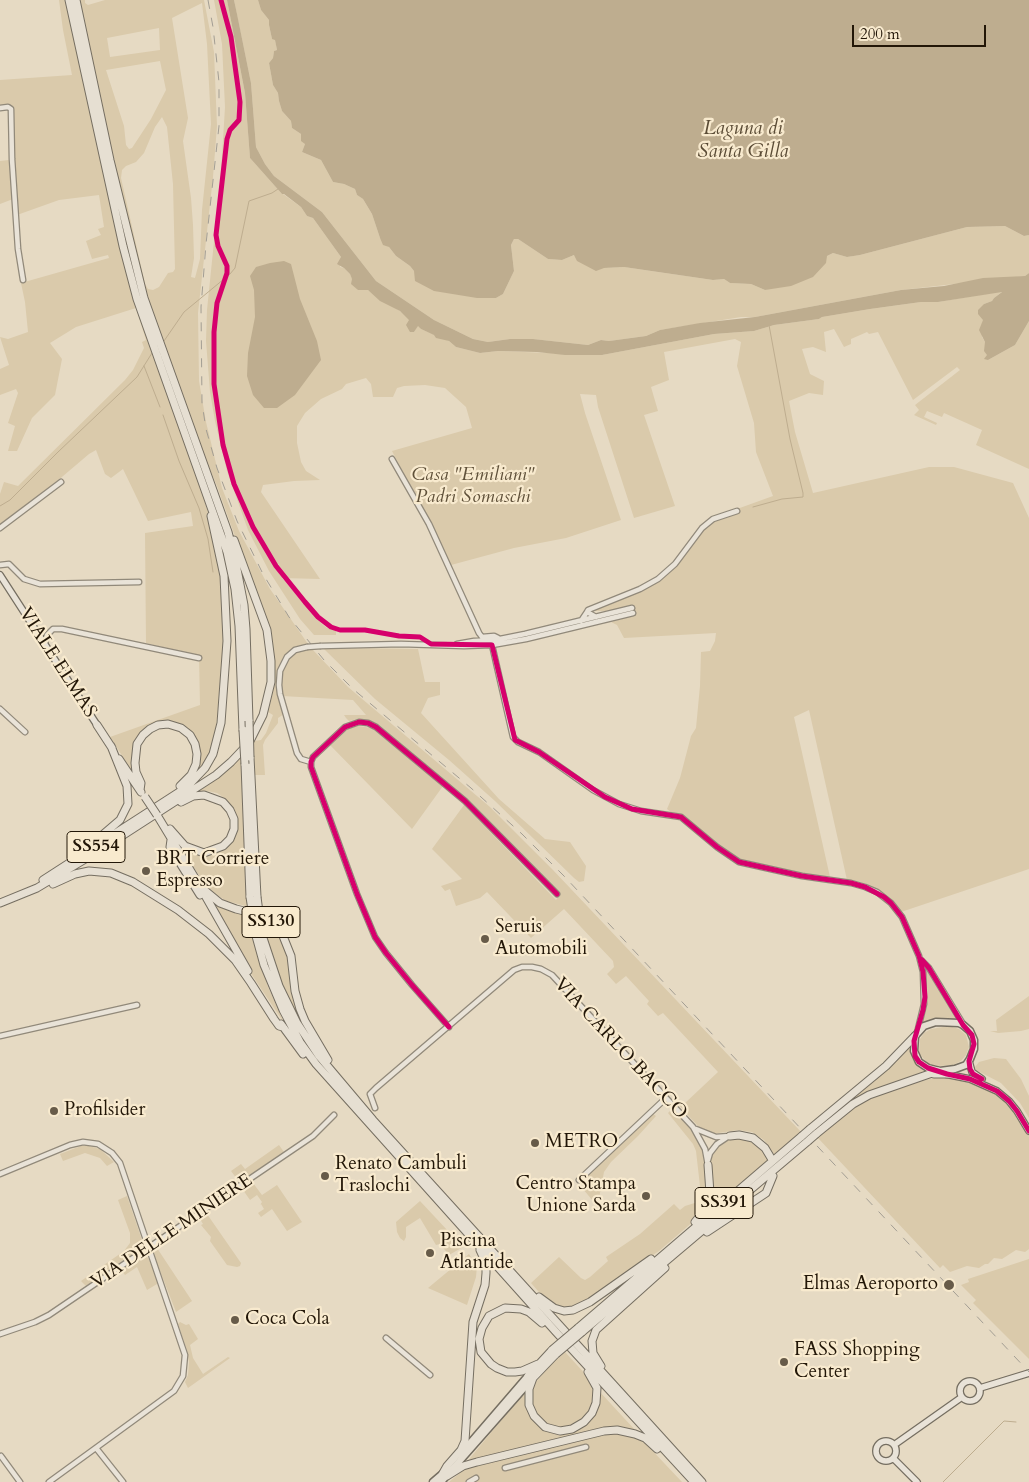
<!DOCTYPE html>
<html>
<head>
<meta charset="utf-8">
<style>
  body { margin:0 }
  #map { position:relative; width:1029px; height:1482px; overflow:hidden; background:#e6dac3; font-family:Cardo,serif }
  canvas { display:block }
  .scale { position:absolute; left:852px; top:25px; width:134px; height:22px; box-sizing:border-box; border:2px solid #221607; border-top:0; padding-left:6px; font-size:15px; line-height:18px; white-space:nowrap; color:#221607; -webkit-text-stroke:4px #f8eace; paint-order:stroke }
</style>
</head>
<body>
<div id="map">
<canvas width="1029" height="1482"></canvas>
<div class="scale">200 m</div>
</div>
<script>
const ctx = document.querySelector('canvas').getContext('2d');
ctx.lineJoin = 'round';
function fill(path, color) { ctx.fillStyle = color; ctx.fill(path, 'evenodd'); }
const toPath = rows => new Path2D(rows.map(r => 'M' + r).join(''));
function strokePath(path, color, width, dash) { ctx.strokeStyle = color; ctx.lineWidth = width; ctx.lineCap = dash ? 'butt' : 'round'; ctx.setLineDash(dash || []); ctx.stroke(path); }
function label(font, color, halo, rows, align = 'center') {
  ctx.font = font + ' Cardo,serif'; ctx.lineWidth = 4.5; ctx.setLineDash([]); ctx.textBaseline = 'middle'; ctx.strokeStyle = halo; ctx.fillStyle = color; for (const [text, x, y, turn = 0] of rows) {
    ctx.save(); ctx.translate(x, y); ctx.rotate((+turn || 0) * Math.PI / 180); ctx.textAlign = isNaN(turn) ? turn : align; if (halo) ctx.strokeText(text, 0, 0); ctx.fillText(text, 0, 0); ctx.restore();
  }
}
fill(toPath([
  [59,0,66,0,115,225,134,299,147,297,117,178,80,0,85,0,85,3,88,5,105,0,204,0,214,52,217,126,213,177,198,313,199,381,206,422,222,488,239,531,270,589,308,644,289,651,280,665,277,685,284,714,278,718,278,723,265,740,263,745,265,775,255,775,254,752,243,768,250,907,226,901,213,892,203,881,180,847,181,846,192,852,207,855,214,854,226,847,236,815,231,805,226,799,217,793,207,791,195,793,215,780,232,766,254,741,261,740,266,733,273,715,268,712,273,693,274,675,273,649,270,634,217,486,201,449,190,454,211,522,222,576,224,633,216,729,208,756,198,771,200,754,197,742,172,723,137,738,132,753,133,771,132,771,110,737,200,705,199,656,146,643,145,533,193,526,191,512,148,521,123,469,111,478,105,474,96,450,89,454,36,499,0,525,0,494,4,482,18,486,125,380,133,370,144,348,142,342,146,340,136,308,76,327,50,343,62,359,55,395,32,418,17,451,8,451,15,426,8,423,18,393,16,389,0,395,0,369,9,365,0,337,8,339,28,332,25,302,21,283,109,258,108,255,92,259,86,241,101,235,98,229,104,227,99,195,59,200,17,215,12,108,10,106,0,106,0,80,72,75,63,30],
  [202,3,207,44,211,124,202,210,200,259,195,278,191,277,194,258,193,225,191,198,183,141,188,118,172,18],
  [159,28,160,50,110,57,107,38],
  [160,61,166,90,151,119,132,148,129,149,126,145,124,126,106,70],
  [162,117,167,127,173,184,175,269,173,272,168,273,159,287,153,290,148,289,145,284,121,178,122,170,126,166,136,162,144,153,155,127],
  [214,0,227,0,245,93,250,158,282,194,283,194,301,207,307,216,313,218,341,257,340,267,344,268,350,274,358,290,368,290,400,311,410,320,410,332,414,332,418,325,421,329,449,341,456,347,480,353,498,351,602,355,714,334,754,331,774,325,819,319,822,317,870,309,921,302,938,302,1003,291,994,298,992,301,984,304,982,337,985,342,988,360,1015,345,1029,321,1029,469,976,445,982,430,944,413,942,417,927,411,924,417,937,423,936,425,914,415,919,410,915,405,960,370,957,367,913,400,878,332,869,334,867,332,851,339,851,344,844,347,834,329,824,332,826,352,813,347,802,349,810,374,824,381,823,395,809,393,789,401,795,432,813,493,929,467,954,467,1013,483,1029,518,1029,869,901,912,888,896,877,889,860,882,847,880,809,710,794,717,830,877,807,874,739,859,723,848,688,819,672,813,667,809,680,778,691,736,696,728,700,686,701,652,710,651,715,641,716,633,624,638,617,625,611,622,635,615,635,610,632,606,607,611,590,611,651,586,675,567,704,528,710,523,737,509,773,496,756,452,754,423,737,366,741,342,735,339,664,352,669,380,651,387,658,411,644,415,675,506,634,518,598,407,596,395,580,394,585,413,621,520,566,538,514,548,451,565,392,451,472,428,466,407,445,388,425,385,404,386,397,388,393,397,373,397,371,384,366,378,346,384,342,389,321,399,305,413,297,426,297,443,301,462,306,471,320,480,294,481,263,485,261,492,320,579,282,578,322,624,327,628,336,630,336,635,314,635,300,619,269,571,248,530,227,471,215,421,210,392,206,341,207,310,221,173,225,107,222,44],
  [234,0,258,0,261,10,269,20,269,25,272,39,275,39,277,50,274,51,273,58,269,63,273,85,278,93,279,101,282,111,291,121,292,128,301,134,305,144,302,152,321,160,333,182,344,184,355,189,357,195,363,199,372,214,380,238,389,247,396,256,410,266,414,271,496,298,503,294,514,271,511,245,514,239,518,239,548,259,562,260,574,255,604,268,624,267,713,280,724,279,730,283,751,284,765,290,833,253,847,257,860,255,967,227,1005,226,1024,236,1029,235,1029,273,1025,276,901,290,755,317,741,317,660,330,646,336,609,341,601,340,588,345,533,339,510,339,488,342,473,339,434,320,376,281,322,212,274,176,265,164,256,147,251,83],
  [9,160,13,199,0,204,0,161],
  [349,648,418,649,425,682,440,682,440,695,428,698,421,713,499,799,545,839,570,842,586,866,584,881,579,882,574,878,495,801,449,760,375,699,324,649],
  [304,650,313,650,348,687,490,807,553,870,802,1133,783,1149,774,1154,764,1140,752,1132,738,1130,712,1134,702,1130,696,1124,678,1104,681,1101,684,1104,718,1072,663,1013,658,1016,647,1004,649,1001,626,976,616,984,607,974,614,967,613,961,564,909,531,938,487,892,480,898,456,906,450,889,445,891,441,886,462,879,432,849,464,805,556,900,560,894,473,805,383,729,375,723,367,720,357,719,349,721,346,718,344,715,366,715,353,700,282,696,280,680,283,667,289,657,297,651],
  [358,726,372,728,443,786,412,829,329,744,348,729],
  [208,895,265,919,280,935,287,951,294,1003,305,1031,290,1005,270,954,266,935,254,937,257,953,268,987,284,1023,252,975,239,949],
  [925,971,927,971,956,1017,955,1019,937,1019,923,1022,928,996],
  [1029,996,1029,1029,1021,1031,998,1033,990,1031,997,1031,996,1020],
  [949,1026,959,1029,966,1035,969,1047,966,1055,961,1061,953,1065,939,1066,928,1064,919,1053,920,1039,924,1033,931,1029],
  [909,1048,917,1065,925,1072,880,1088,849,1102,889,1068],
  [994,1058,1006,1059,1021,1079,1029,1096,1029,1118,1020,1103,1001,1083,976,1070,975,1067,979,1062],
  [942,1076,951,1077,977,1083,994,1091,1007,1102,1017,1114,1029,1137,1029,1249,1025,1252,1016,1250,1002,1259,994,1258,988,1264,985,1264,979,1268,967,1266,950,1272,943,1265,940,1268,817,1137,851,1109,869,1099,910,1084],
  [672,1109,692,1131,703,1149,708,1188,705,1203,695,1220,659,1251,577,1306,566,1308,557,1306,546,1300,531,1283,559,1257,581,1278,585,1280,590,1277,608,1261,606,1257,640,1234,674,1204,680,1210,685,1206,698,1202,701,1195,696,1151,693,1144,668,1113],
  [653,1114,656,1116,638,1136,611,1162,604,1172,599,1198,598,1200,593,1201,583,1189,584,1182,587,1176],
  [737,1137,758,1142,769,1158,763,1166,710,1210,708,1210,710,1162,713,1154,719,1145,731,1138],
  [279,1145,284,1152,240,1183,231,1171,241,1164,245,1169],
  [81,1146,89,1146,100,1149,114,1162,107,1166,100,1158,85,1153,63,1161,60,1154],
  [253,1183,262,1195,277,1185,302,1222,287,1231,272,1209,261,1217,258,1213,264,1209,261,1204,260,1205,262,1202,257,1195,250,1200,243,1190],
  [127,1196,144,1246,86,1286,81,1281,124,1251,130,1243,130,1233,118,1200],
  [420,1201,463,1247,449,1255,440,1244,436,1245,420,1218,406,1227,406,1237,404,1241,400,1238,397,1232,396,1222],
  [207,1214,241,1263,240,1266,237,1267,227,1265,210,1241,211,1237,201,1225,203,1224,200,1219],
  [157,1248,192,1301,176,1312,155,1258,154,1251],
  [469,1254,477,1266,476,1277,467,1305,428,1288],
  [145,1255,149,1259,158,1282,157,1284,147,1290,137,1267,125,1275,121,1270],
  [1029,1259,1029,1359,973,1303,976,1300,961,1285,969,1282,968,1279],
  [180,1322,186,1325,189,1324,198,1339,190,1345,193,1358,203,1374,228,1357,230,1358,188,1388,185,1382,188,1375,189,1362,187,1350,178,1324],
  [565,1352,588,1377,594,1392,593,1406,578,1424,563,1429,546,1425,540,1420,531,1404,532,1389,535,1383,547,1369],
  [526,1390,527,1409,531,1418,536,1424,545,1430,555,1433,564,1434,574,1432,581,1428,588,1423,597,1410,599,1391,636,1431,616,1428,466,1463],
  [616,1433,636,1437,647,1445,682,1482,449,1482,466,1468,593,1437]
]), '#dacaab');
fill(toPath([
  [227,0,234,0,237,14,251,83,256,147,265,164,274,176,322,212,376,281,434,320,473,339,488,342,510,339,533,339,588,345,601,340,609,341,646,336,660,330,700,323,755,317,901,290,944,286,983,278,1025,276,1029,273,1029,321,1015,345,988,360,984,359,987,355,984,351,985,342,979,330,983,320,978,314,978,310,984,304,992,301,994,298,1002,292,938,302,921,302,870,309,822,317,819,319,774,325,754,331,714,334,602,355,565,355,537,352,498,351,480,353,456,347,449,341,436,338,434,335,421,329,418,326,414,332,410,332,406,325,409,320,400,311,380,301,368,290,358,290,351,284,352,279,350,274,344,268,337,264,341,257,313,218,307,216,301,207,284,194,282,194,250,158,245,93],
  [258,0,1029,0,1029,235,1024,236,1005,226,967,227,860,255,847,257,833,253,827,256,826,263,813,277,791,286,765,290,751,284,730,283,724,279,713,280,624,267,604,268,596,271,577,261,574,255,562,260,548,259,518,239,514,239,511,245,514,271,503,294,496,298,477,298,434,291,415,281,414,271,410,266,396,256,389,247,383,245,380,238,372,214,363,199,357,195,355,189,344,184,333,182,321,160,302,152,305,144,301,141,301,134,292,128,291,121,282,111,279,101,278,93,273,85,269,63,273,58,274,51,277,50,275,40,272,39,269,25,269,20,261,10],
  [284,261,291,264,300,299,317,341,321,360,295,395,277,408,264,408,253,395,247,376,248,353,255,317,254,290,250,276,256,267,270,263]
]), '#bead8f');
strokePath(toPath([
  [164,341,184,312,230,274,235,268,249,201,272,193,278,189],
  [144,366,160,407],
  [163,415,179,461,199,508,208,539,213,572],
  [0,506,10,500,58,452,137,377,152,353],
  [753,507,782,499,803,497,803,493,790,439,769,325],
  [943,1482,1004,1421,1016,1422]
]), '#bead8f', 1);
const minor = toPath([
  [0,108,8,107,11,109,12,159,18,249,23,280],
  [392,459,429,524,479,633],
  [0,528,61,482],
  [0,565,9,564,24,579,40,584,139,582],
  [587,612,588,610,640,589,658,579,675,564,702,528,713,519,737,511],
  [581,621,587,612,596,617],
  [479,633,482,637,494,636,498,638],
  [45,643,47,635,53,629,62,629,199,658],
  [457,644,474,641,495,640,525,634,632,608],
  [492,645,513,737,518,742,539,752,593,790,619,804,641,811,681,817,717,847,739,862,802,876,851,883,865,887,877,892,891,903,902,917,919,956,923,972,924,1004,917,1033],
  [321,646,401,644,464,646,492,645,526,639,633,613],
  [307,647,295,650,287,657,280,671,279,685,280,694,297,753,301,759,311,762],
  [0,709,25,732],
  [921,960,929,968,963,1024],
  [449,1027,412,985,386,953,375,937,357,894,311,767,311,762,313,757,345,727,359,722,368,723,376,727,465,801,557,894],
  [0,1036,137,1005],
  [375,1108,370,1094,376,1088,514,970,522,967,532,967,541,969,552,975,693,1127,705,1149,708,1165],
  [696,1129,716,1137,730,1136],
  [708,1160,710,1153,717,1144,726,1138],
  [0,1174,70,1145,83,1142,98,1144,112,1153,120,1163,185,1355,183,1376,174,1391,49,1482],
  [579,1180,666,1098],
  [0,1334,35,1322,49,1315,313,1136,334,1115],
  [386,1338,430,1375],
  [96,1448,123,1482],
  [1,1456,20,1482],
  [505,1468,586,1447],
  [469,1482,476,1478]
]);
const secondary = toPath([
  [0,575,97,725],
  [969,1061,972,1072,982,1079],
  [945,1074,970,1079,997,1091,1009,1101,1017,1111,1029,1131],
  '960 1391a10 10 0 1 1 20 0a10 10 0 1 1-20 0Z',
  [980,1388,1029,1373],
  '876 1451a10 10 0 1 1 20 0a10 10 0 1 1-20 0Z',
  [894,1445,962,1397],
  [893,1458,917,1482]
]);
const primary = toPath([
  [936,1022,959,1023,963,1025,970,1031,974,1040,974,1049,970,1059,966,1065,955,1069,940,1071,928,1068,919,1062,914,1051,915,1036,924,1026,936,1022],
  [460,1455,528,1376],
  [433,1482,447,1470],
  [441,1482,531,1380]
]);
const trunk = toPath([
  [69,0,123,246,137,299,227,552,235,589,239,626,243,730],
  [76,0,110,160,144,298,228,532,235,559,244,605,246,629,249,721],
  [97,725,112,748],
  [250,757,257,897],
  [119,759,141,792],
  [245,764,250,897],
  [140,790,141,783,136,772,135,763,137,744,143,735,150,729,158,725,168,724,181,728,190,735,195,744,197,754,196,764,191,775,180,786],
  [157,815,198,883,248,971],
  [170,829,185,846,204,853,223,846,230,839,234,829,234,819,230,810,223,802,204,795,193,796,181,802],
  [171,840,170,847,200,895],
  [92,844,120,820,128,804,127,786,111,746],
  [43,880,187,787,205,768,213,754,221,723,227,641,224,576,211,516],
  [53,884,75,874,89,871,111,873,133,882,178,910,209,934,235,960,251,983,274,1019,279,1026,283,1027],
  [203,889,220,903,236,909,256,914,267,919,276,926,283,936,291,956,295,991,300,1009,305,1021,328,1060],
  [0,903,37,888,97,852,216,775,231,762,249,743,263,715,271,682,271,661,267,630,234,540],
  [262,935,279,986,297,1023,319,1056,373,1120,702,1482],
  [256,936,264,965,283,1010,300,1042,316,1064,556,1332,694,1482],
  [281,1024,303,1054],
  [934,1074,947,1074],
  [810,1129,886,1066,915,1036],
  [816,1134,853,1104,869,1095,938,1071],
  [730,1136,739,1135,753,1138,765,1148,771,1158],
  [695,1222,704,1211,710,1193,708,1165],
  [707,1232,766,1193,773,1176],
  [539,1297,554,1308,564,1311,573,1310,590,1302,651,1259],
  [578,1328,802,1136],
  [582,1332,808,1141],
  [538,1364,522,1371,515,1372,507,1372,497,1368,491,1364,481,1352,479,1339,482,1328,489,1316,505,1308,521,1309,529,1312,542,1323],
  [601,1366,593,1353,592,1341,596,1330,665,1268],
  [528,1376,552,1350],
  [533,1378,529,1389,529,1405,534,1416,545,1427,560,1431,572,1429,584,1422,592,1413,596,1403,597,1388,588,1372],
  [531,1380,556,1354],
  [443,1473,447,1466,461,1450,465,1441,473,1322,485,1285,486,1273,486,1263,480,1250],
  [447,1476,463,1466,477,1462,604,1431,617,1430,635,1434,645,1438,657,1449]
]);
strokePath(minor, '#91897a', 7);
strokePath(secondary, '#756e61', 8);
strokePath(primary, '#756e61', 9);
strokePath(trunk, '#756e61', 9);
strokePath(minor, '#e9e3d8', 4.5);
strokePath(secondary, '#e9e3d8', 5.5);
strokePath(primary, '#e6dfd2', 6);
strokePath(trunk, '#e6dfd2', 7);
strokePath(toPath([
  [208,0,213,27,219,82,219,126,206,244,201,307,202,403,206,429,217,468,237,521,263,574,289,617,324,660,353,689,471,788,522,834,564,876,1029,1372]
]), '#a29d93', 1, [9, 9]);
const minorBridge = toPath([
  [307,647,321,646]
]);
const trunkBridge = toPath([
  [249,721,250,757],
  [243,730,245,764],
  [145,797,157,815],
  [250,897,256,936],
  [257,897,262,935],
  [802,1136,810,1129],
  [808,1141,816,1134],
  [552,1350,578,1328],
  [556,1354,582,1332]
]);
strokePath(minorBridge, '#91897a', 7, []);
strokePath(trunkBridge, '#756e61', 9, []);
strokePath(minorBridge, '#e9e3d8', 4.5);
strokePath(trunkBridge, '#e6dfd2', 7);
strokePath(toPath([
  [221,0,231,37,240,102,239,120,230,130,227,139,216,235,218,246,227,266,227,273,217,303,214,332,214,384,223,445,234,484,253,527,276,566,305,602,318,617,331,627,340,630,365,630,399,636,420,637,431,644,492,645,515,740,539,752,605,797,632,809,681,817,717,847,739,862,802,876,851,883,865,887,884,897,891,903,902,917,919,956,923,972,925,997,923,1010,914,1041,915,1056,919,1062,928,1068,947,1074,970,1079,997,1091,1009,1101,1017,1111,1029,1131],
  [922,960,929,968,963,1025,972,1035,974,1044,969,1061,970,1069,973,1074,982,1079],
  [449,1027,412,985,386,953,375,937,357,894,311,767,311,762,313,757,345,727,359,722,368,723,376,727,465,801,557,894]
]), '#d6006c', 5);
for (const [x, y, r, color] of [
  [146,871,5,"#675b49"],
  [485,939,5,"#675b49"],
  [54,1111,5,"#675b49"],
  [535,1143,5,"#675b49"],
  [325,1176,5,"#675b49"],
  [646,1196,5,"#675b49"],
  [430,1253,5,"#675b49"],
  [949,1285,6,"#675b49"],
  [235,1320,5,"#675b49"],
  [784,1362,5,"#675b49"]
]) { const dot = new Path2D(); dot.arc(x, y, r, 0, 2 * Math.PI); ctx.fillStyle = color; ctx.fill(dot); strokePath(dot, '#f8eace', 2); }
for (const [x, y, w] of [
  [96,847,58],
  [271,922,58],
  [724,1203,58]
]) { const box = new Path2D(); box.roundRect(x - w / 2, y - 15.5, w, 31, 4); ctx.fillStyle = '#f8eace'; ctx.fill(box); strokePath(box, '#221607', 1); }
label('bold 18px', '#221607', null, [
  ["SS554",96,847],
  ["SS130",271,922],
  ["SS391",724,1203]
]);
label('italic 19px', '#5f5039', '#f8eace', [
  ["Casa \"Emiliani\"",473,476],
  ["Padri Somaschi",473,498]
]);
label('19px', '#221607', '#f8eace', [
  ["VIALE ELMAS",57,663,57],
  ["VIA CARLO BACCO",620,1049,47],
  ["VIA DELLE MINIERE",172,1232,-34]
]);
label('19px', '#221607', '#f8eace', [
  ["BRT Corriere",156,860],
  ["Espresso",156,882],
  ["Seruis",495,928],
  ["Automobili",495,950],
  ["Profilsider",64,1111],
  ["METRO",545,1143],
  ["Renato Cambuli",335,1165],
  ["Traslochi",335,1187],
  ["Centro Stampa",636,1185,"right"],
  ["Unione Sarda",636,1207,"right"],
  ["Piscina",440,1242],
  ["Atlantide",440,1264],
  ["Elmas Aeroporto",938,1285,"right"],
  ["Coca Cola",245,1320],
  ["FASS Shopping",794,1351],
  ["Center",794,1373]
], 'left');
label('italic 20px', '#5a4b35', '#f8eace', [
  ["Laguna di",743,129],
  ["Santa Gilla",743,152]
]);
</script>
</body>
</html>
